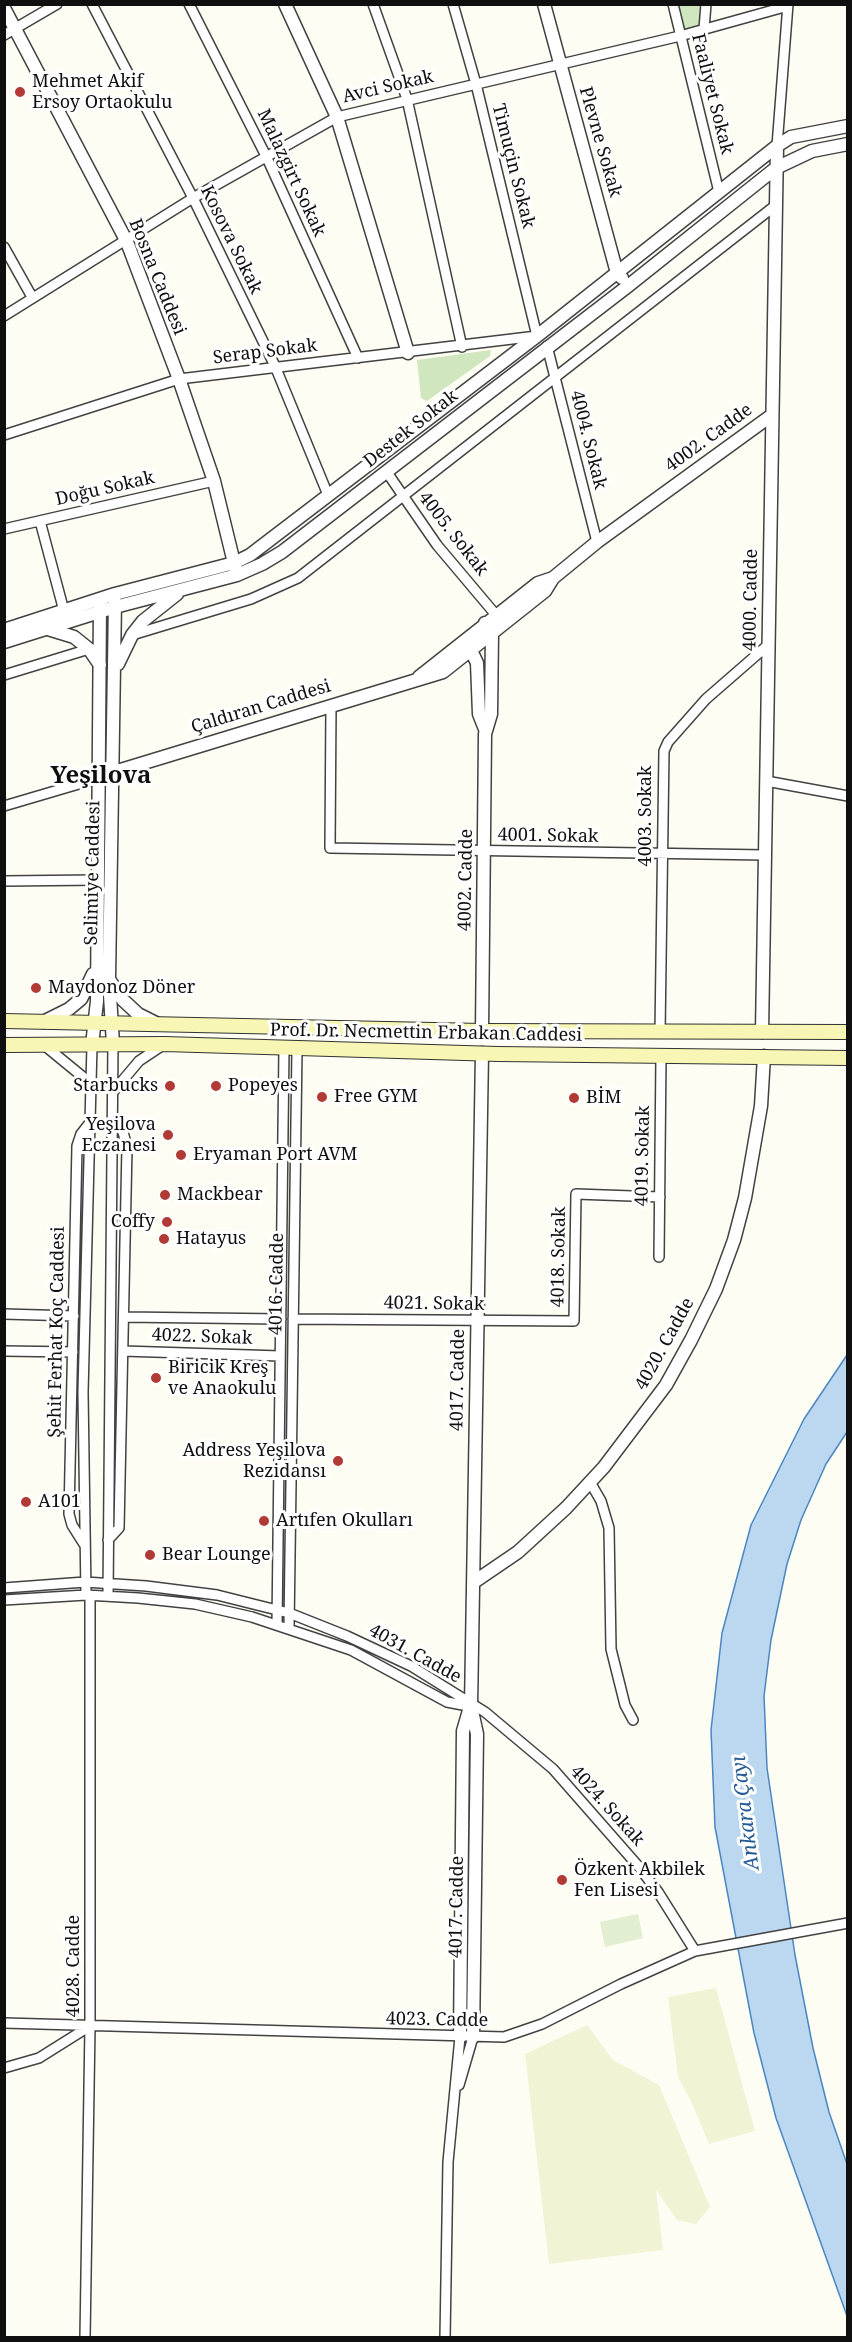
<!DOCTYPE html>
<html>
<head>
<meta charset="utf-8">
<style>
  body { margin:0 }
  #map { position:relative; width:852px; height:2342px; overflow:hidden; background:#fefdf3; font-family:"Noto Serif",serif }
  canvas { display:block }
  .frame { position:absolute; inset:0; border:6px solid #0f0f0f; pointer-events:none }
</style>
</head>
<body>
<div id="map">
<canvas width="852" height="2342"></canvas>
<div class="frame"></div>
</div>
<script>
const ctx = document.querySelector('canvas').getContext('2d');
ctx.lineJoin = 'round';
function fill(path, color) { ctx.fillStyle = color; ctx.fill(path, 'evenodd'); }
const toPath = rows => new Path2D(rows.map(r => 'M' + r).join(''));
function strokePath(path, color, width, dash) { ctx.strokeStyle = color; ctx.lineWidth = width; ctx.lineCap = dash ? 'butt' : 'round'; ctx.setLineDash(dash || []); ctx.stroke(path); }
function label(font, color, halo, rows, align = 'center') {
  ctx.font = font + ' "Noto Serif",serif'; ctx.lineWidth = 6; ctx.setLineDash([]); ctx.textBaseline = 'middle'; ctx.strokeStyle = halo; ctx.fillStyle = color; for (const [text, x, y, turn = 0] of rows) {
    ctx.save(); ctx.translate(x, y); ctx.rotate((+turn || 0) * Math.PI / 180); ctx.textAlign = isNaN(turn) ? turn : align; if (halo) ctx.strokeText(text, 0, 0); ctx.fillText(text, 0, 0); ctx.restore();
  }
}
fill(toPath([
  [716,1988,755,2131,709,2144,690,2099,678,2077,668,1997],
  [587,2025,613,2060,659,2085,710,2207,696,2224,677,2220,656,2190,663,2250,549,2264,525,2054]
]), '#f2f2d5');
fill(toPath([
  [676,5,702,5,700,31,681,35],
  [491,350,490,356,427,401,421,398,417,360]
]), '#d0e6bf');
fill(toPath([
  [638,1914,643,1938,605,1947,600,1922]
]), '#e1eed0');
const water = toPath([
  [847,1355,847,1432,826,1464,801,1520,787,1564,771,1640,764,1696,767,1768,795,1955,813,2048,829,2112,847,2164,847,2316,776,2118,754,2033,715,1827,711,1730,722,1633,751,1525,804,1419,847,1355]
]);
fill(water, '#bcd8f0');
strokePath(water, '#4a86c0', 1.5);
const minor = toPath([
  [92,4,193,198,275,366,328,495],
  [189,4,267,158,358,358],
  [373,4,407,99,462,347],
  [673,4,719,192],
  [704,29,706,4],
  [4,35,57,4],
  [777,146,788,4],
  [4,247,32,297],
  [4,316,193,198,337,117,680,36,788,6],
  [547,346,597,542],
  [4,435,179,379,537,336,476,84,453,4],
  [386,471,437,545,496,615],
  [40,521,64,611],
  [4,529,214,481],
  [132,635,251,599,298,578,776,205],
  [4,675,89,649],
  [331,705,330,848,765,855],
  [766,781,848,796],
  [4,806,99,778],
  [4,881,98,880],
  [660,1032,664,751,668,742,706,699,768,645],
  [44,1045,83,1077,91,1091],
  [113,1092,139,1061,163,1045],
  [659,1257,661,1056],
  [4,1314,74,1316],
  [124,1317,281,1319],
  [293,1319,574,1321,576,1194,660,1197],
  [4,1351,73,1352],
  [123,1351,280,1356],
  [590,1482,601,1501,609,1528,611,1649,625,1705,633,1720],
  [108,1540,119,1528,127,1147,123,1132,113,1119],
  [84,1544,72,1525,69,1514,77,1146,81,1134,92,1120],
  [4,1588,85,1582,146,1586,217,1595,289,1613,347,1636,411,1666,485,1712,553,1769,639,1867,658,1892,695,1951],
  [86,1595,83,1392,92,1045],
  [108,1596,113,1044],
  [4,1600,86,1595,138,1598,195,1604,252,1617,351,1650,447,1702,468,1706],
  [277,1624,284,1048],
  [289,1628,297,1049],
  [4,2023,504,2037,542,2024,621,1984,695,1951,848,1923],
  [4,2068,39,2058,90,2026],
  [459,2085,473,2037],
  [85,2338,90,2026,90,1595],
  [445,2338,448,2162,460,2037]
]);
const tertiary = toPath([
  [285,4,337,117,408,353],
  [544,4,617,273,622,278],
  [4,8,127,242,179,379,214,481,236,571],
  [48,629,74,637,89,649,100,665],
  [4,630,115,594,234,563,250,555,537,336,777,146,791,137,848,126],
  [4,642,115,607,237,575,262,564,282,552,628,286,776,168,812,151,848,144],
  [468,644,477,663,479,714,485,729],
  [118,664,132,635,143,621,177,594],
  [419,677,538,583,553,578],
  [114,772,443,672,545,591,553,578,597,542,772,415],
  [110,981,123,1000,138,1014,158,1024],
  [43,1022,69,1009,81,999,93,974],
  [482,1031,485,734,491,714,492,633,485,623],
  [762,1032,777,146],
  [113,1044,109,979,115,602],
  [92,1045,97,1001,100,604],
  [474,1582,518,1552,566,1508,604,1467,666,1385,691,1340,716,1289,734,1240,745,1198,761,1106,764,1056],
  [460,2037,463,1731,470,1707],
  [473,2037,477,1734,471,1706,482,1053]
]);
const secondary = toPath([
  [4,1021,482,1031,848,1032],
  [4,1045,164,1044,498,1054,848,1058]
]);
strokePath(minor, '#424242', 12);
strokePath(tertiary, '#424242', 15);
strokePath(secondary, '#313131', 16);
strokePath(minor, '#fff', 9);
strokePath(tertiary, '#fff', 12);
strokePath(secondary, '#f7f6b5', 14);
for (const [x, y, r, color] of [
  [20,92,6,"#b23a34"],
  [36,988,6,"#b23a34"],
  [170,1086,6,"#b23a34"],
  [216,1086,6,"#b23a34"],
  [322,1097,6,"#b23a34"],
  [574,1098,6,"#b23a34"],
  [168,1135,6,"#b23a34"],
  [181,1155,6,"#b23a34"],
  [165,1195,6,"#b23a34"],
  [167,1222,6,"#b23a34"],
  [164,1239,6,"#b23a34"],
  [156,1378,6,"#b23a34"],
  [338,1461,6,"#b23a34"],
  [26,1502,6,"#b23a34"],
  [264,1521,6,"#b23a34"],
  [150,1555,6,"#b23a34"],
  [562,1880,6,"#b23a34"]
]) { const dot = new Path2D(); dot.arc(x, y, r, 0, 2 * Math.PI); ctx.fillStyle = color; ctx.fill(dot); strokePath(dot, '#fff', 2); }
label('18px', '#0f0f0f', '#fff', [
  ["Mehmet Akif",32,82],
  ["Ersoy Ortaokulu",32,103],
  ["Maydonoz Döner",48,988],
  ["Starbucks",158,1086,"right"],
  ["Popeyes",228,1086],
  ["Free GYM",334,1097],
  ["BİM",586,1098],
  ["Yeşilova",156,1125,"right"],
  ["Eczanesi",156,1146,"right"],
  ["Eryaman Port AVM",193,1155],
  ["Mackbear",177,1195],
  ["Coffy",155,1222,"right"],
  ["Hatayus",176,1239],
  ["Biricik Kreş",168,1368],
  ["ve Anaokulu",168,1389],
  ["Address Yeşilova",326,1451,"right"],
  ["Rezidansı",326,1472,"right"],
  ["A101",38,1502],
  ["Artıfen Okulları",276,1521],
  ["Bear Lounge",162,1555],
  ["Özkent Akbilek",574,1870],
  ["Fen Lisesi",574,1891]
], 'left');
label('18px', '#0f0f0f', '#fff', [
  ["Avci Sokak",388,87,-13],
  ["Faaliyet Sokak",712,94,76],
  ["Plevne Sokak",600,142,74],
  ["Timuçin Sokak",513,166,76],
  ["Malazgirt Sokak",291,173,65],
  ["Kosova Sokak",231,240,64],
  ["Bosna Caddesi",157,277,68],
  ["Serap Sokak",265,352,-7],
  ["Destek Sokak",411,429,-38],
  ["4002. Cadde",709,438,-36],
  ["4004. Sokak",588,440,76],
  ["Doğu Sokak",105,489,-13],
  ["4005. Sokak",453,534,52],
  ["4000. Cadde",751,600,-89],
  ["Çaldıran Caddesi",261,707,-17],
  ["4003. Sokak",646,816,-90],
  ["4001. Sokak",548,836,1],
  ["Selimiye Caddesi",93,873,-89],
  ["4002. Cadde",466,880,-89],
  ["Prof. Dr. Necmettin Erbakan Caddesi",426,1033,1],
  ["4019. Sokak",643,1156,-89],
  ["4018. Sokak",559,1257,-89],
  ["4016. Cadde",277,1284,-89],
  ["4021. Sokak",434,1304,1],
  ["Şehit Ferhat Koç Caddesi",57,1332,-89],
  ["4022. Sokak",202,1337,2],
  ["4020. Cadde",665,1344,-61],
  ["4017. Cadde",458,1380,-89],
  ["4031. Cadde",415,1654,29],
  ["4024. Sokak",607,1806,48],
  ["4017. Cadde",457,1907,-89],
  ["4028. Cadde",74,1966,-90],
  ["4023. Cadde",437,2020,1]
]);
label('italic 20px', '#245a96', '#fff', [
  ["Ankara Çayı",746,1813,-97]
]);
label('bold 24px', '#0f0f0f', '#fff', [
  ["Yeşilova",101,776]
]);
</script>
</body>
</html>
